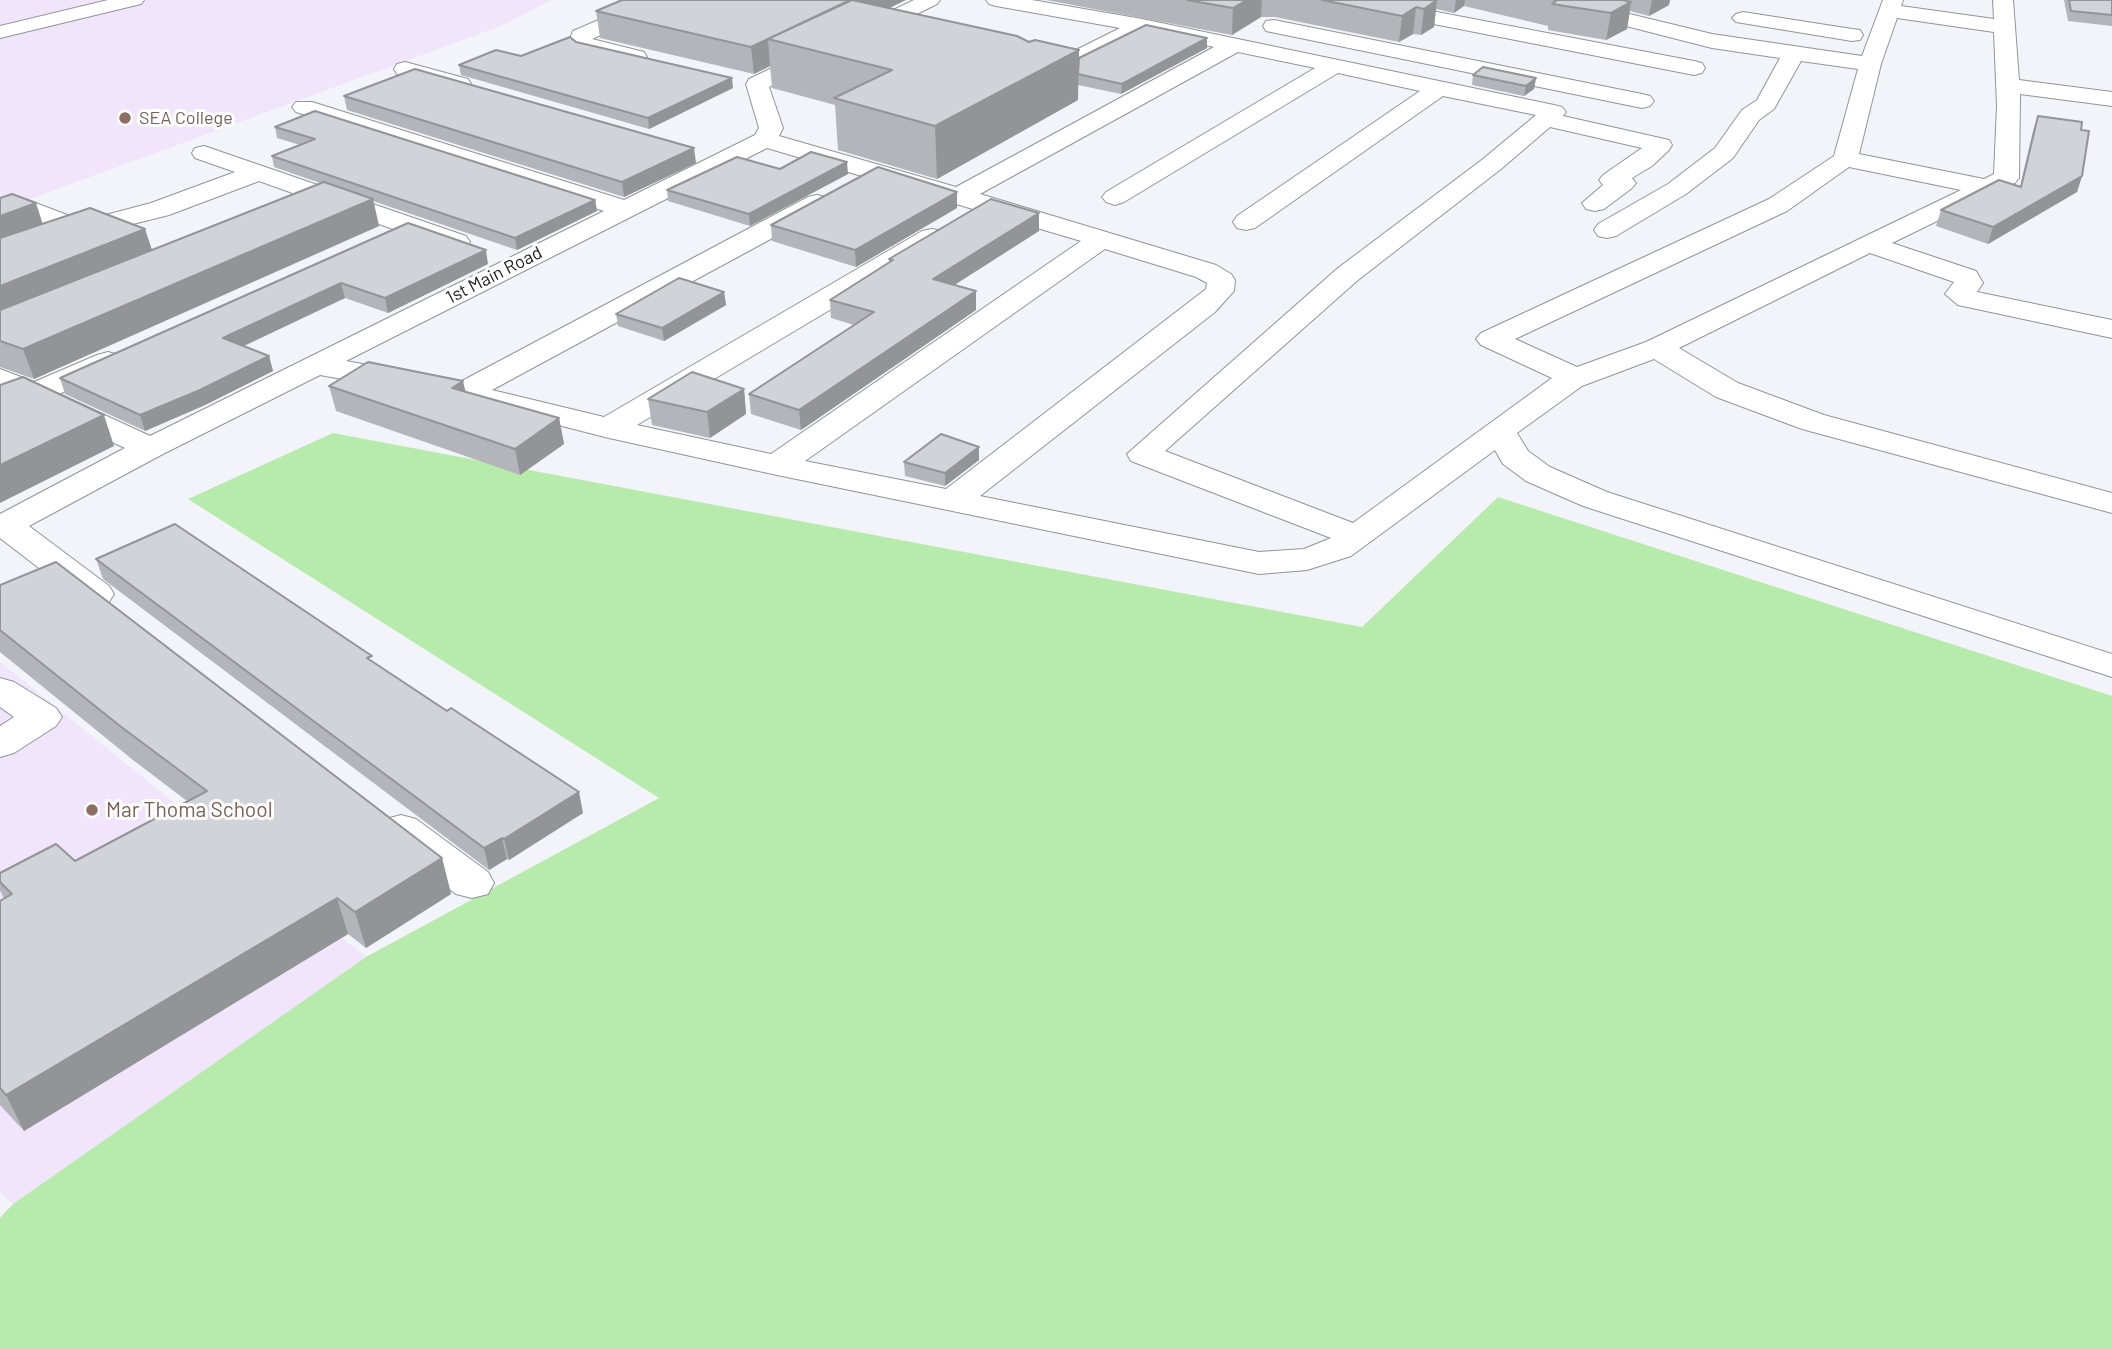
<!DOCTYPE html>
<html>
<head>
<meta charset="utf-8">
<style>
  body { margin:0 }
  canvas { display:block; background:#f2f4f9 }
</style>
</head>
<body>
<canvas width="2112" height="1349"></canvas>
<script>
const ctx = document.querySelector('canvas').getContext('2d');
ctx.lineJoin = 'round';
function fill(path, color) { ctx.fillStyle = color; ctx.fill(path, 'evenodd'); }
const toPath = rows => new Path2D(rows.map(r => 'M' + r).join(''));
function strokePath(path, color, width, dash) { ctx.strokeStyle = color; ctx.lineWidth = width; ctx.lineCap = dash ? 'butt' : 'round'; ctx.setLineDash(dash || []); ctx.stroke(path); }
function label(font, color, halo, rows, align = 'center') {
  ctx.font = font + ' Barlow,sans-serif'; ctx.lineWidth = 6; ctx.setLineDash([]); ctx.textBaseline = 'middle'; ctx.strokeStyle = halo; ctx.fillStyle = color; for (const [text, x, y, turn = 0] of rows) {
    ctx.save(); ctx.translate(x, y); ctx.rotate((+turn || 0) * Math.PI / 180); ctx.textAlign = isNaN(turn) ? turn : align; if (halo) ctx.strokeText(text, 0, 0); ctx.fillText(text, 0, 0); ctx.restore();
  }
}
fill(toPath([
  [0,0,552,0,501,26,0,210],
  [0,662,366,957,13,1204,0,1192]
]), '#f0e5fa');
fill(toPath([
  [333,433,1362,627,1498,497,2112,696,2112,1349,0,1349,0,1218,13,1204,366,957,659,798,188,499]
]), '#b7ebac');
const minor = toPath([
  [108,0,144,0,141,4,0,38,0,26,108,0],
  [645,0,672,0,669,4,592,39,644,52,647,57,644,62,636,64,578,50,569,41,573,31,645,0],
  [914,0,940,0,937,4,769,87,783,128,779,136,956,187,1214,47,1145,32,1040,86,1024,86,1021,81,1024,76,1120,28,996,6,989,4,986,0,1032,0,1142,19,1554,105,1562,107,1566,112,1563,116,1669,140,1672,145,1669,150,1652,166,1632,178,1636,183,1632,188,1604,209,1595,211,1586,209,1582,203,1603,185,1599,180,1603,175,1642,148,1550,127,1501,169,1358,280,1165,451,1353,523,1552,378,1481,345,1476,339,1481,333,1769,199,1834,156,1858,69,1801,61,1774,109,1759,120,1733,158,1686,194,1616,236,1607,238,1598,236,1594,230,1598,224,1668,184,1715,148,1742,110,1757,100,1780,58,1712,48,1540,4,1537,0,1572,0,1712,34,1862,56,1883,0,1903,0,1901,6,1994,19,1993,0,2013,0,2019,80,2112,92,2112,106,2020,94,2019,178,2015,183,1892,243,1976,271,1983,283,1977,292,2112,320,2112,338,1958,305,1945,294,1954,282,1870,253,1679,348,1738,383,1824,415,2112,493,2112,513,1802,429,1716,397,1654,359,1582,386,1517,433,1528,451,1550,467,1607,492,2112,654,2112,677,1583,506,1526,481,1503,464,1495,450,1351,556,1307,570,1259,574,777,475,609,438,464,401,320,375,161,455,29,526,109,586,114,594,109,602,96,605,83,602,0,538,0,514,125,448,34,406,0,418,0,397,9,394,0,390,0,369,34,382,97,355,108,352,119,355,123,361,119,367,59,394,150,436,604,211,296,112,292,107,296,102,312,102,624,200,755,135,759,128,746,84,749,79,914,0],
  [1897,18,1994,32,1997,106,1994,174,1984,179,1859,154,1881,64,1897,18],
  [1238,52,1315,68,1106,192,1102,197,1106,202,1115,205,1124,202,1338,73,1420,91,1237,216,1233,222,1237,228,1246,230,1255,228,1443,96,1536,115,1483,159,1338,268,1127,454,1131,461,1331,538,1304,549,1259,552,980,496,1215,312,1234,291,1235,280,1231,274,1216,265,980,194,1238,52],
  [767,148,1081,241,771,454,637,425,942,243,945,237,942,231,932,229,922,231,604,417,492,390,826,209,830,203,826,197,817,195,808,197,460,382,346,361,767,148],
  [1849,167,1961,190,1646,342,1577,367,1515,339,1787,211,1849,167],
  [1105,249,1196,277,1207,283,1206,289,946,489,805,461,1105,249],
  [1332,0,1374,0,1694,61,1702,63,1705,68,1702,73,1694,75,1342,6,1335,4,1332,0],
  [1743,12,1852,29,1860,30,1863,35,1860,40,1852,41,1736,22,1732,18,1736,14,1743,12],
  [1274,20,1642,94,1650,96,1654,101,1650,106,1642,108,1266,31,1263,26,1266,21,1274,20],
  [405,62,468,79,471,84,468,89,460,91,397,74,394,69,397,64,405,62],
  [204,146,466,236,470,242,466,248,456,250,446,248,259,181,169,215,81,237,16,213,12,207,16,201,25,199,83,221,151,203,235,172,195,158,192,153,195,148,204,146],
  [0,678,14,682,56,708,62,717,56,726,14,753,0,757,0,726,14,717,0,707,0,678],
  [401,815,416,819,488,872,494,883,488,894,472,898,456,894,386,839,380,829,386,819,401,815]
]);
strokePath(minor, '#919498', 2);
fill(minor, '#fff');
fill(toPath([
  [1046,0,1670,0,1669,5,1649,16,1630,11,1627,29,1606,40,1548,30,1548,26,1464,6,1454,13,1436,9,1434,27,1421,35,1413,34,1399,42,1275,17,1261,17,1232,35],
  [2064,0,2112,0,2112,26,2068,21],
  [890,8,1029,42,1079,50,1079,58,1207,38,1207,48,1121,94,1078,85,1078,100,937,179,838,150,835,105,772,88,770,66,754,74,600,38,596,11],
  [576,42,733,88,649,129,461,75,459,65,521,56],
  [1473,75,1536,78,1534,89,1524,96,1472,85],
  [344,96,696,163,624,197,347,110],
  [2038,116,2081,130,2082,176,2077,192,1988,244,1936,226,1941,210,2020,187,2033,131],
  [275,127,595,200,597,211,517,250,373,201,379,226,34,379,0,367,0,198,43,224,152,250,320,183,274,167,272,156,300,145,277,138],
  [780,169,848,174,750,226,668,201,667,190],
  [957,192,957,208,856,267,772,241,771,225],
  [408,223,488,264,388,313,345,298,243,346,269,356,273,371,205,405,145,431,65,394,60,378],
  [1039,231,954,285,976,291,976,310,801,430,751,414,749,394,854,325,831,318,830,300,889,262,889,259],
  [724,292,726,305,664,341,618,326,616,314],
  [329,386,466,392,559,418,564,444,520,475,336,411],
  [744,389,746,414,710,438,652,425,648,399],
  [979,460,945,486,905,476,904,462],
  [96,559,373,662,583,813,509,860,507,859,489,870,103,579],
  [0,585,442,858,451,894,366,948,348,934,24,1131,0,1105,0,901,4,899,0,890,0,873,75,861,187,801,133,760,0,652]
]), '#b3b5ba');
fill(toPath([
  [850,0,906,0,806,49,768,39,770,66,754,74,751,47],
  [1247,0,1262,0,1261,17,1232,35,1233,8],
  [1437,0,1434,27,1421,35,1424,9],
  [1456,0,1465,0,1464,6,1454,13],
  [1652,0,1670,0,1669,5,1649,16],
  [1631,2,1627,29,1606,40,1611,13],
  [1416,7,1413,34,1399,42,1402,16],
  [1207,38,1207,48,1121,94,1122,84],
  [1079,50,1078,100,937,179,935,126],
  [732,78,733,88,649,129,648,118],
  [1536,78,1534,89,1524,96,1526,86],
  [694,148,696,163,624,197,622,182],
  [847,162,848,174,750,226,749,214],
  [2082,176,2077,192,1988,244,1993,227],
  [957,192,957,208,856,267,855,250],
  [373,199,379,226,34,379,23,349],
  [595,200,597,211,517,250,515,238],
  [36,203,45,231,0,248,0,216],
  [1039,213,1039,231,934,298,933,279],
  [145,229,154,256,0,319,0,286],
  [486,250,488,264,388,313,385,298],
  [341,283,345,298,227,354,223,338],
  [976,291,976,310,801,430,799,410],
  [724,292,726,305,664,341,662,328],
  [269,356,273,371,205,405,145,431,140,415],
  [463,381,469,406,452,388],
  [744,389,746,414,710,438,707,412],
  [104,415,114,446,0,503,0,465],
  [559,418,564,444,520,475,515,449],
  [979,447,979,460,945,486,945,473],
  [579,792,583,813,509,860,504,839],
  [502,838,507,859,489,870,484,848],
  [442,858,451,894,366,948,355,912],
  [337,898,348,934,24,1131,6,1095]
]), '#929497');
const building = toPath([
  [622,0,850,0,751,47,596,11,622,0],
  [852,0,1017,36,1029,42,1035,40,1079,50,935,126,834,98,892,70,768,39,852,0],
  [1187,0,1247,0,1233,8,1187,0],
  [1322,0,1437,0,1424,9,1416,7,1402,16,1322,0],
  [1554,0,1622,0,1631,2,1611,13,1552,4,1556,1,1554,0],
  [2069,0,2112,0,2112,15,2071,11,2069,0],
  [1146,25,1207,38,1122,84,1078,74,1079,58,1146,25],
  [570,37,576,42,732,78,648,118,459,65,496,50,521,56,570,37],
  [1483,67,1536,78,1526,86,1473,75,1483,67],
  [415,69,694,148,622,182,344,96,415,69],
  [315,111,595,200,515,238,272,156,315,139,275,127,315,111],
  [2038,116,2082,122,2081,130,2089,131,2082,176,1993,227,1941,210,1999,180,2021,187,2038,116],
  [811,152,847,162,749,214,667,190,737,157,780,169,811,152],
  [878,167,957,192,855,250,771,225,878,167],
  [324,182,373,199,23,349,0,341,0,310,324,182],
  [12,194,36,203,0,216,0,198,12,194],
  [991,199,1039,213,933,279,976,291,799,410,749,394,874,312,830,300,893,260,889,259,991,199],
  [90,208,145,229,0,286,0,238,90,208],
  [408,223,486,250,385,298,341,283,223,338,269,356,200,390,140,415,60,378,408,223],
  [679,278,724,292,662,328,616,314,679,278],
  [368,362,463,381,452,388,559,418,515,449,329,386,368,362],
  [692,372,744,389,707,412,648,399,692,372],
  [23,377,104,415,0,465,0,385,23,377],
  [941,434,979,447,945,473,904,462,941,434],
  [175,524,372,656,367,658,447,711,451,708,579,792,504,839,502,838,484,848,96,559,175,524],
  [56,562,442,858,355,912,337,898,6,1095,0,1088,0,901,12,894,0,882,0,873,56,844,75,861,207,791,120,726,0,630,0,585,56,562]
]);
fill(building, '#d0d3d8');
strokePath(building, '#929497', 2);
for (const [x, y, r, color] of [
  [125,118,7,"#8d6e63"],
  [92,810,7,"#8d6e63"]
]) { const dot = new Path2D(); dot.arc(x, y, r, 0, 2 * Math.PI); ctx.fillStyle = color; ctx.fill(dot); strokePath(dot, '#fff', 2.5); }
label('18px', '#785e54', '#fff', [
  ["SEA College",139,118]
], 'left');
label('18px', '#202123', '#fff', [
  ["1st Main Road",494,275,-27]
]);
label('21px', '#785e54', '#fff', [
  ["Mar Thoma School",106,810]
], 'left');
</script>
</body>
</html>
